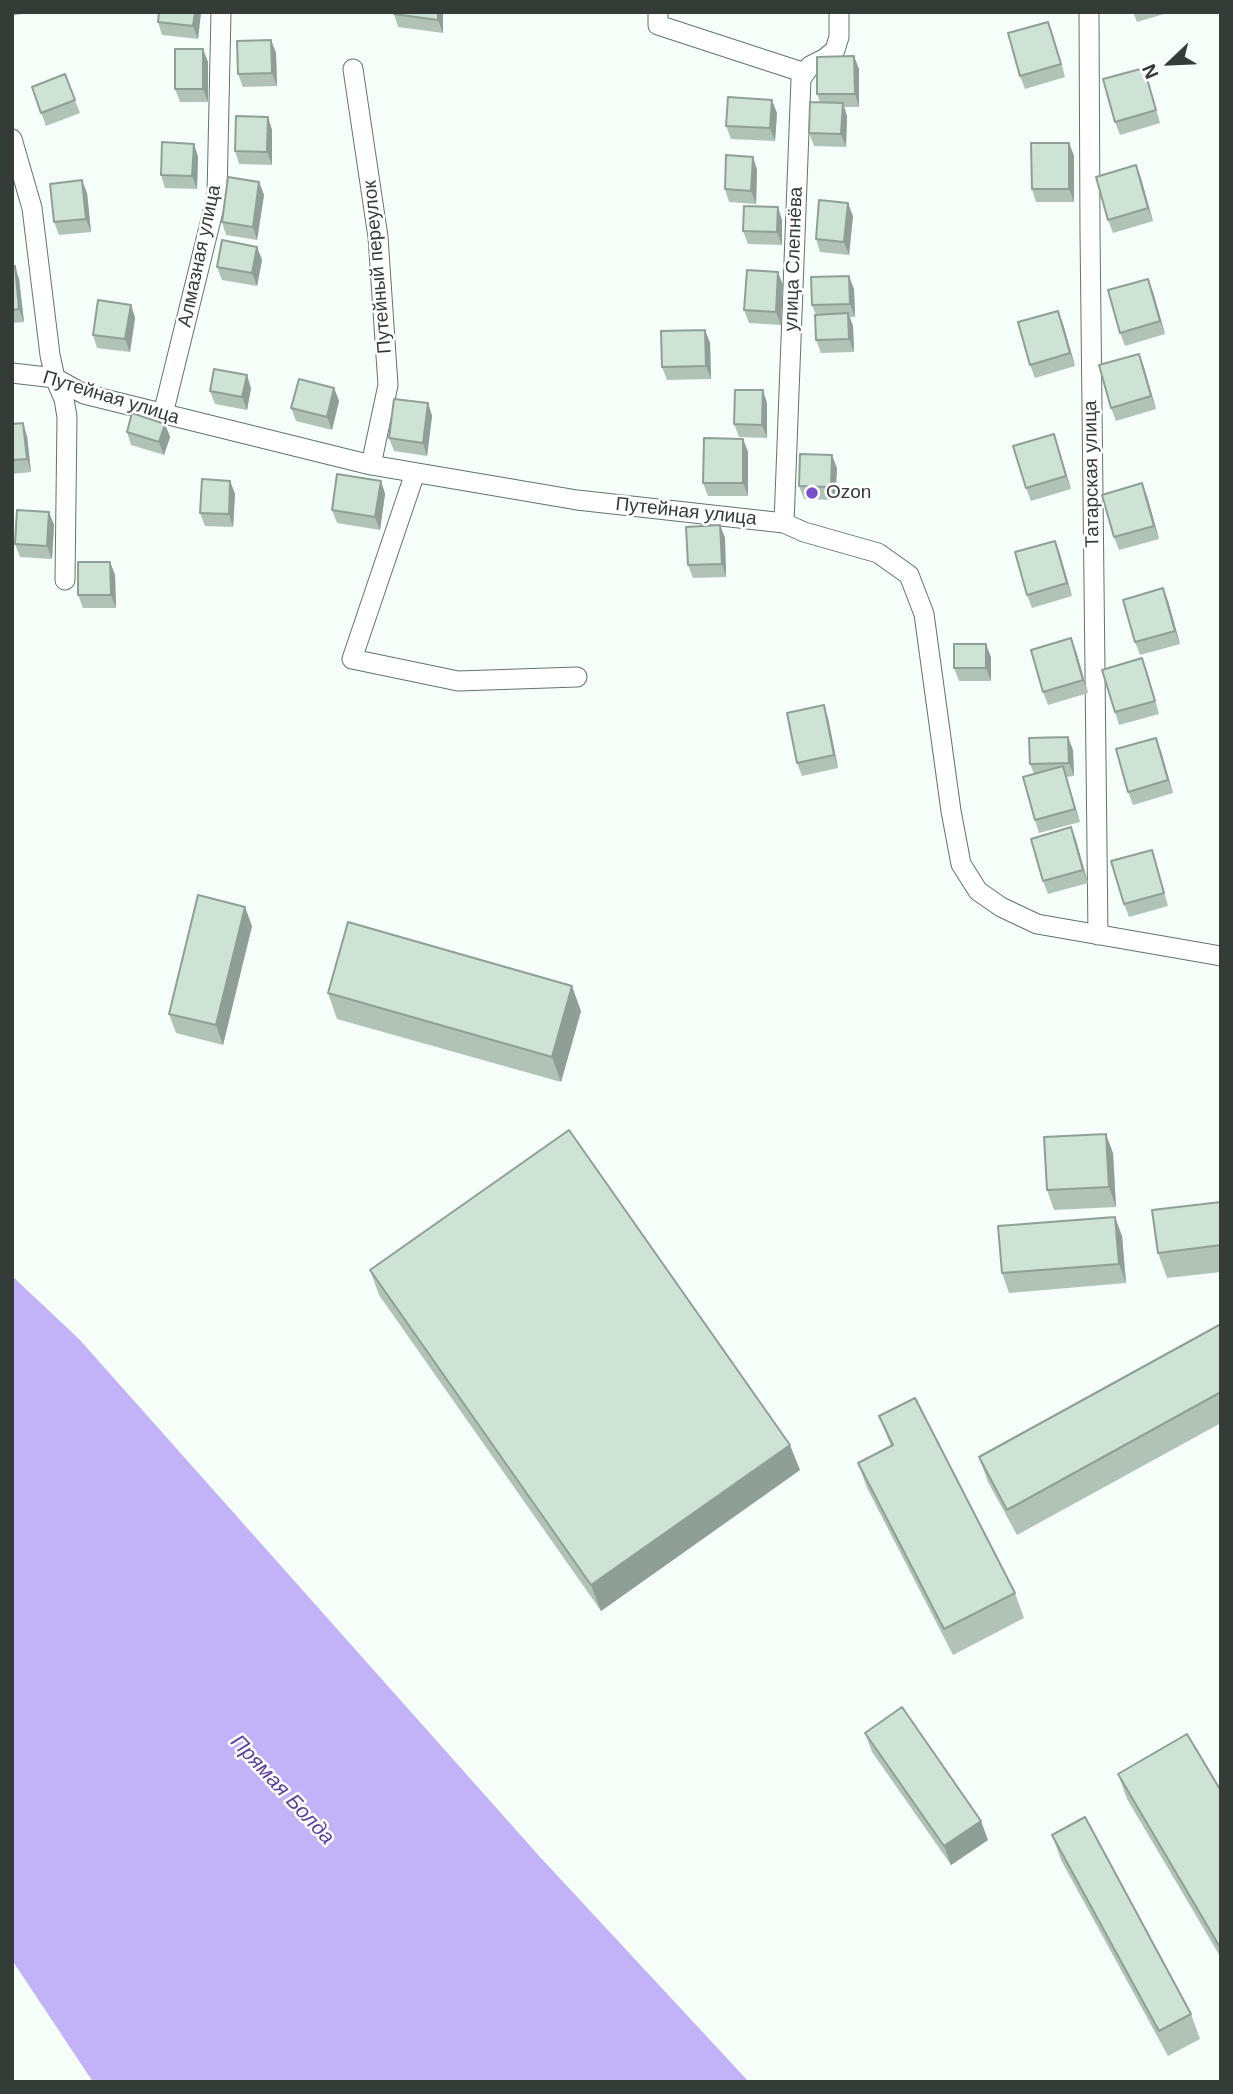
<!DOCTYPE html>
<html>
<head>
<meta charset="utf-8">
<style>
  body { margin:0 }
  #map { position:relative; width:1233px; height:2094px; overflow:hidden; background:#f5fef8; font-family:Helvetica,sans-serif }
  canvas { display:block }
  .frame { position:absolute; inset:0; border:14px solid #343c37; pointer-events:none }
  .north { position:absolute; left:1135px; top:28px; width:70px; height:70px; -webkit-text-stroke:5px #fff; paint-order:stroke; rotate:247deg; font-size:19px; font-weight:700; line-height:28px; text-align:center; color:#343c37 }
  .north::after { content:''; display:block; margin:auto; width:24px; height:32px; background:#343c37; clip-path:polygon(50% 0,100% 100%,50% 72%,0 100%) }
</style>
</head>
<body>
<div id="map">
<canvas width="1233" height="2094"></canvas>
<div class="frame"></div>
<div class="north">N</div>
</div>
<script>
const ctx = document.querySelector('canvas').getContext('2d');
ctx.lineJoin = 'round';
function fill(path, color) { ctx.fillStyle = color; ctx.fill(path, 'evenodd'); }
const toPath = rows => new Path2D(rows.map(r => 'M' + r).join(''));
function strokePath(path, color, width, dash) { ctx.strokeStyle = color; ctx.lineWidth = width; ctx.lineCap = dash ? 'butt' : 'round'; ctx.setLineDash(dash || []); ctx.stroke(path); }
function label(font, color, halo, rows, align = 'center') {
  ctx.font = font + ' Helvetica,sans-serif'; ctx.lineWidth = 5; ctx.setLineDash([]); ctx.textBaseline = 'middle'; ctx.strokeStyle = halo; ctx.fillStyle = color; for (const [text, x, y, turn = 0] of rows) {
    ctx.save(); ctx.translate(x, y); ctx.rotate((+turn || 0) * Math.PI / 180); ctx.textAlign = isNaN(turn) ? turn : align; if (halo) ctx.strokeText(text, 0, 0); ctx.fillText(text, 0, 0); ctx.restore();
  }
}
fill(toPath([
  [12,1276,79,1339,540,1857,749,2082,93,2082,12,1960]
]), '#c2b3f9');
const street = toPath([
  [658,12,658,25,805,73],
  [1089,12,1090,232,1098,935],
  [353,69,378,237,388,385,371,465],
  [12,139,32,208,50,355,55,378,64,399,67,417,65,580],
  [12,373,55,378,84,394,371,465,577,500,784,523,804,532,878,553,909,575,924,614,951,811,961,864,978,891,1001,907,1037,924,1221,956],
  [163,414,217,195,221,12],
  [415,473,352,659,458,681,577,677],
  [784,523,801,79,810,66,824,59,835,50,839,37,839,12]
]);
strokePath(street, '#627569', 21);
strokePath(street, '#fff', 19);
fill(toPath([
  [12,12,33,12,12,16],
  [201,12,198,39,162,35,158,22],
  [443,12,443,33,398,27,394,14],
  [1133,12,1171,12,1137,22],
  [1053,35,1065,77,1025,89,1020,76],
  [271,40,276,53,277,86,243,87,238,74],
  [203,49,208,62,208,102,180,102,175,89],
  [859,69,859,107,844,107,847,116,846,147,814,146,809,133,820,102,817,94],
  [65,74,80,113,46,126,32,87],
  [1148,81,1160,123,1120,135,1115,122],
  [777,113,775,141,731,139,726,126],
  [268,117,272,130,272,165,239,164,235,151],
  [1069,143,1074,156,1074,202,1036,202,1032,189],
  [194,144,198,157,197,189,165,188,161,175],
  [753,157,757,170,756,204,729,202,725,189],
  [1136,165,1153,221,1113,233,1108,220],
  [259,182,264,195,257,240,226,235,222,222],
  [87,193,91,232,59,235,54,222],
  [853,216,849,255,820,252,816,239],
  [782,220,782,245,748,244,743,231],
  [257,247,262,260,257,286,222,280,217,267],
  [12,267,19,279,24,322,12,323],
  [783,285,781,325,749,323,744,310],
  [854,289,855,317,850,317,853,326,854,352,821,353,816,340,816,315,812,305],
  [1153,292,1165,334,1125,346,1120,333],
  [131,305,135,318,130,352,97,348,93,335],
  [1063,324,1075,366,1035,378,1030,365],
  [705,330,710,343,711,379,667,380,662,367],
  [1139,354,1156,409,1116,421,1111,408],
  [251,388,247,410,215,404,210,391],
  [334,388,339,401,332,430,296,421,291,408],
  [428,403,432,416,427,456,394,451,389,438],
  [767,403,767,438,739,437,734,424],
  [12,424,27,436,31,472,12,474],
  [165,424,170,437,164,455,131,445,127,432],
  [1054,434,1071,489,1031,501,1026,488],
  [743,439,748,452,748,496,708,496,703,483],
  [837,468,835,500,804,499,799,486],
  [230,481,235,494,233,527,205,526,200,513],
  [381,481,385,494,380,530,337,523,332,510],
  [1147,496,1159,539,1119,550,1114,537],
  [49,512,54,525,52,559,20,557,15,544],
  [720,525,725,538,726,577,693,578,688,565],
  [1055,541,1072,596,1032,608,1027,595],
  [110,562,115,575,116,608,83,608,78,595],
  [1168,601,1180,644,1140,655,1135,642],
  [1076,651,1088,693,1048,705,1043,692],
  [991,657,991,681,959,681,954,668],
  [1142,658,1159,714,1119,725,1115,712],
  [828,718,838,768,802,776,797,763],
  [1156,738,1173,793,1133,805,1128,792],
  [1073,750,1074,776,1066,777,1080,822,1039,833,1035,820,1034,774,1030,764],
  [1071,827,1088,883,1048,894,1043,881],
  [1156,863,1168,906,1129,917,1124,904],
  [252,926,223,1045,176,1033,169,1014],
  [328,993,581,1011,561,1082,337,1019],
  [1113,1153,1116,1207,1054,1210,1047,1190],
  [1221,1202,1221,1272,1167,1278,1158,1253],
  [1122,1236,1126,1283,1009,1293,1002,1273],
  [370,1270,800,1470,601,1611,379,1295],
  [1221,1324,1221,1423,1017,1535,988,1482,979,1457],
  [879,1416,1015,1593,1024,1618,953,1655,867,1488,858,1463,891,1446],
  [865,1733,988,1840,951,1865,872,1752],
  [1118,1774,1221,1791,1221,1958,1127,1799],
  [1052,1835,1191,2014,1200,2039,1168,2056,1061,1860]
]), '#b1c3b7');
fill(toPath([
  [195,12,201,12,198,39,193,26],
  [438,12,443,12,443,33,438,20],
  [1048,22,1053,35,1065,77,1061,64],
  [271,40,276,53,277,86,272,73],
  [203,49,208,62,208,102,203,89],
  [854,56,859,69,859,107,855,94],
  [772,100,777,113,775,141,770,128],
  [843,103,847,116,846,147,841,134],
  [268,117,272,130,272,165,267,152],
  [1069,143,1074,156,1074,202,1069,189],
  [194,144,198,157,197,189,192,176],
  [753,157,757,170,756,204,751,191],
  [1136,165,1141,178,1153,221,1148,208],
  [82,180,87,193,91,232,86,219],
  [259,182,264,195,257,240,253,227],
  [848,203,853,216,849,255,844,242],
  [778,207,782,220,782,245,777,232],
  [257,247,262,260,257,286,252,273],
  [15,266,19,279,24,322,19,309],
  [778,272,783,285,781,325,776,312],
  [849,276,854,289,855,317,850,304],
  [1148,279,1153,292,1165,334,1160,321],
  [131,305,135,318,130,352,125,339],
  [1058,311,1063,324,1075,366,1070,353],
  [848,313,853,326,854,352,849,339],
  [705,330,710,343,711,379,706,366],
  [1139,354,1144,367,1156,409,1151,396],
  [247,375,251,388,247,410,242,397],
  [334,388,339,401,332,430,327,417],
  [763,390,767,403,767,438,762,425],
  [428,403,432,416,427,456,423,443],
  [23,423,27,436,31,472,27,459],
  [165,424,170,437,164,455,159,442],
  [1054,434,1058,447,1071,489,1066,476],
  [743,439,748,452,748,496,743,483],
  [832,455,837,468,835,500,831,487],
  [230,481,235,494,233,527,229,514],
  [381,481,385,494,380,530,375,517],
  [1142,483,1147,496,1159,539,1154,526],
  [49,512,54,525,52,559,47,546],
  [720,525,725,538,726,577,722,564],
  [1055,541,1060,554,1072,596,1067,583],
  [110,562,115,575,116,608,111,595],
  [1163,588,1168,601,1180,644,1175,631],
  [1071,638,1076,651,1088,693,1083,680],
  [986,644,991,657,991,681,986,668],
  [1142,658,1147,671,1159,714,1155,701],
  [824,705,828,718,838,768,834,755],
  [1068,737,1073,750,1074,776,1069,763],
  [1156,738,1161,751,1173,793,1168,780],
  [1063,766,1067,779,1080,822,1075,809],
  [1071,827,1076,840,1088,883,1083,870],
  [245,907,252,926,223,1045,216,1025],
  [572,986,581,1011,561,1082,552,1057],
  [1106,1134,1113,1153,1116,1207,1109,1187],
  [1115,1217,1122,1236,1126,1283,1119,1264],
  [790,1445,800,1470,601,1611,591,1585],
  [981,1821,988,1840,951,1865,944,1846]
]), '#909f95');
const building = toPath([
  [159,12,195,12,193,26,158,22,159,12],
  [394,12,438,12,438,20,394,14,394,12],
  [1048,22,1061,64,1020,76,1008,33,1048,22],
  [271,40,272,73,238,74,237,41,271,40],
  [175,49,203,49,203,89,175,89,175,49],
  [854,56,855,94,817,94,817,57,854,56],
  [1144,68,1156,110,1115,122,1103,79,1144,68],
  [65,74,75,100,41,113,32,87,65,74],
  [728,97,772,100,770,128,726,126,728,97],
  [810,102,843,103,841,134,809,133,810,102],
  [236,116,268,117,267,152,235,151,236,116],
  [162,142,194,144,192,176,161,175,162,142],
  [1031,143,1069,143,1069,189,1032,189,1031,143],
  [726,155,753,157,751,191,725,189,726,155],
  [1136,165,1148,208,1108,220,1096,177,1136,165],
  [228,177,259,182,253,227,222,222,228,177],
  [82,180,86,219,54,222,50,184,82,180],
  [819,200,848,203,844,242,816,239,819,200],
  [744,206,778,207,777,232,743,231,744,206],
  [222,240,257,247,252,273,217,267,222,240],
  [15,266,19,309,12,310,12,267,15,266],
  [747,270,778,272,776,312,744,310,747,270],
  [849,276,850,304,812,305,811,277,849,276],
  [1148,279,1160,321,1120,333,1108,290,1148,279],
  [98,300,131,305,125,339,93,335,98,300],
  [1058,311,1070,353,1030,365,1018,322,1058,311],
  [848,313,849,339,816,340,815,315,848,313],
  [705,330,706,366,662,367,661,331,705,330],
  [1139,354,1151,396,1111,408,1099,365,1139,354],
  [214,369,247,375,242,397,210,391,214,369],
  [299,379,334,388,327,417,291,408,299,379],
  [735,390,763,390,762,425,734,424,735,390],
  [394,399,428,403,423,443,389,438,394,399],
  [132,413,165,424,159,442,127,432,132,413],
  [23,423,27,459,12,460,12,424,23,423],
  [1054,434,1066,476,1026,488,1013,446,1054,434],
  [704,438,743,439,743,483,703,483,704,438],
  [800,454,832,455,831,487,799,486,800,454],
  [337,474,381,481,375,517,332,510,337,474],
  [202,479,230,481,229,514,200,513,202,479],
  [1142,483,1154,526,1114,537,1102,495,1142,483],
  [17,510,49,512,47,546,15,544,17,510],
  [720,525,722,564,688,565,686,527,720,525],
  [1055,541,1067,583,1027,595,1015,552,1055,541],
  [78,562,110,562,111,595,78,595,78,562],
  [1163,588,1175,631,1135,642,1123,600,1163,588],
  [1071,638,1083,680,1043,692,1031,650,1071,638],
  [954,644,986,644,986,668,954,668,954,644],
  [1142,658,1155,701,1115,712,1102,670,1142,658],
  [824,705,834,755,797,763,787,713,824,705],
  [1068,737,1069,763,1030,764,1029,738,1068,737],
  [1156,738,1168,780,1128,792,1116,749,1156,738],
  [1063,766,1075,809,1035,820,1023,777,1063,766],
  [1071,827,1083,870,1043,881,1031,839,1071,827],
  [1152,850,1164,893,1124,904,1111,861,1152,850],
  [198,895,245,907,216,1025,169,1014,198,895],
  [348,922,572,986,552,1057,328,993,348,922],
  [569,1130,790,1445,591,1585,370,1270,569,1130],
  [1106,1134,1109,1187,1047,1190,1044,1137,1106,1134],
  [1221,1202,1221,1245,1158,1253,1152,1210,1221,1202],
  [1115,1217,1119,1264,1002,1273,998,1226,1115,1217],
  [1221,1324,1221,1392,1007,1510,979,1457,1221,1324],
  [915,1398,1015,1593,944,1629,858,1463,893,1445,879,1416,915,1398],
  [902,1707,981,1821,944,1846,865,1733,902,1707],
  [1187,1734,1221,1791,1221,1949,1118,1774,1187,1734],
  [1085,1817,1191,2014,1159,2031,1052,1835,1085,1817]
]);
fill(building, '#cee3d5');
strokePath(building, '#909f95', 2);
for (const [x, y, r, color] of [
  [812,493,7,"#7752cc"]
]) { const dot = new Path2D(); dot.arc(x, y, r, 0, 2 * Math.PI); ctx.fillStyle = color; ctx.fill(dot); strokePath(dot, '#fff', 2.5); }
label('19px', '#343c37', '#fff', [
  ["Алмазная улица",200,256,-78],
  ["улица Слепнёва",794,259,-88],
  ["Путейный переулок",378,267,-95],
  ["Путейная улица",111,398,17],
  ["Татарская улица",1092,474,-91],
  ["Путейная улица",686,512,6]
]);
label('19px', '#343c37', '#fff', [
  ["Ozon",826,493]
], 'left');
label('italic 21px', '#5c3da0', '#fff', [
  ["Прямая Болда",282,1790,47]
]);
</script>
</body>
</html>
